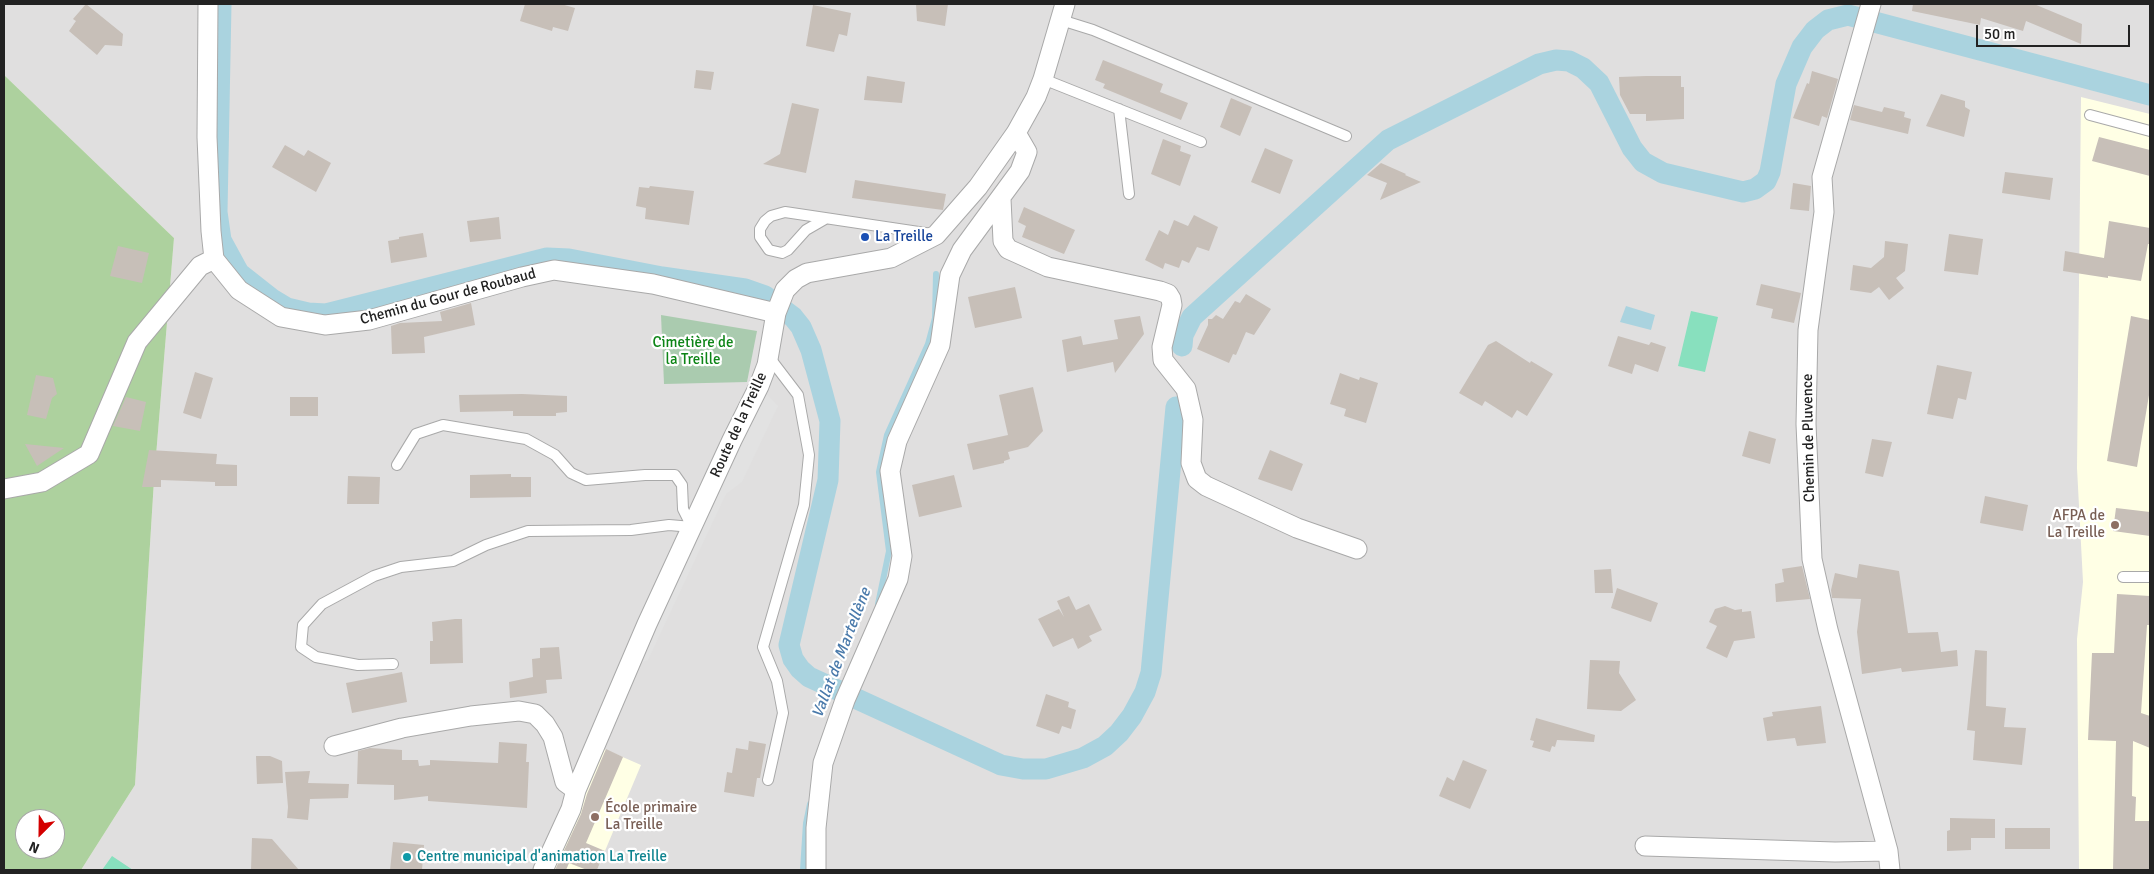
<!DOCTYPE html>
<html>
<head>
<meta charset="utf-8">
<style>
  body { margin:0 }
  #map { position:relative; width:2154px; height:874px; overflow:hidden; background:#f2efe9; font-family:Signika,sans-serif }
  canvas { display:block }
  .frame { position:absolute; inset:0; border:5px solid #222; pointer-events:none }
  .north { position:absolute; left:15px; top:809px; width:50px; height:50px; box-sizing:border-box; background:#fff; border:1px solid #a7a7a7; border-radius:50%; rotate:203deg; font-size:14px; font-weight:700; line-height:20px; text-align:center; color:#222 }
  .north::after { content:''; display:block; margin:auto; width:18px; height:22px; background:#d40000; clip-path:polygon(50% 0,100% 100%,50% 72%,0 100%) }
  .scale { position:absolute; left:1976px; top:25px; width:154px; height:22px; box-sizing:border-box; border:2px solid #222; border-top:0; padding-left:6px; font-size:15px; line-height:18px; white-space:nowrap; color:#222; -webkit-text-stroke:4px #fff; paint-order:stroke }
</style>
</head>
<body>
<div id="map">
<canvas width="2154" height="874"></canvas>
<div class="frame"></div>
<div class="north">N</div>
<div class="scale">50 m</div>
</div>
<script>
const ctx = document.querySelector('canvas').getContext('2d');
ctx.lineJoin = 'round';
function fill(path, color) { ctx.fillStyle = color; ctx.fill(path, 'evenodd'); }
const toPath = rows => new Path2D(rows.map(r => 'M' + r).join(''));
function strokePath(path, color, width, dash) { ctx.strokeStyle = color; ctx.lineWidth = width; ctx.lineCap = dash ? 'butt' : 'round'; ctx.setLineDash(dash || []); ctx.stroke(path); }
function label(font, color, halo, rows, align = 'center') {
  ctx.font = font + ' Signika,sans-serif'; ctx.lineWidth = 4.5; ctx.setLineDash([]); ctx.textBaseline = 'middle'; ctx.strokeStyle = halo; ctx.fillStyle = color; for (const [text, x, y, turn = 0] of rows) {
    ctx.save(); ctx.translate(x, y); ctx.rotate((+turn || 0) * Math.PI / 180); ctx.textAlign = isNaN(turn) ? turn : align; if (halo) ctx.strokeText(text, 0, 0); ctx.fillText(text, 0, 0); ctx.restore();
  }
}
fill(toPath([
  [4,4,2150,4,2150,870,81,870,135,785,154,480,174,238,4,75]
]), '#e0dfdf');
fill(toPath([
  [2081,97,2150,114,2150,870,2079,870,2077,639,2083,582,2077,468],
  [602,748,641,765,597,870,553,870]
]), '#ffffe5');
fill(toPath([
  [4,75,174,238,154,480,135,785,81,870,4,870],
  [25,819,55,819,55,849,25,849]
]), '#add19e');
fill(toPath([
  [661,315,757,331,747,382,664,384]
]), '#aacbaf');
fill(toPath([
  [1691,311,1718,317,1705,372,1678,366],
  [112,856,133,870,102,870]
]), '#88e0be');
fill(toPath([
  [759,386,778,406,742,482,726,494,648,660,628,668]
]), '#e2e2e2');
fill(toPath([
  [1626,306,1655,315,1651,330,1620,322]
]), '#aad3df');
strokePath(toPath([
  [878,604,889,551,879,472,887,435,928,344,935,318,936,274],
  [803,870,806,823,810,804]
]), '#aad3df', 6);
strokePath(toPath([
  [221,4,217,212,221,240,239,273,272,299,287,308,308,313,326,314,547,258,569,259,662,277,745,289,765,296,793,317,801,327,811,350,830,421,828,480,789,645,793,659,800,669,809,677,1001,765,1023,769,1046,769,1083,758,1105,746,1119,733,1132,716,1145,692,1151,673,1176,407],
  [1182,346,1183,335,1192,317,1388,140,1539,64,1556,60,1569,61,1583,68,1599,83,1632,148,1643,162,1663,173,1743,192,1755,189,1766,181,1770,172,1786,84,1802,47,1815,30,1828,20,1848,15,2150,95]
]), '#aad3df', 21);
fill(toPath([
  [86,4,123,34,122,46,105,45,97,55,69,31,76,21,73,19],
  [525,4,561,4,575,8,568,31,553,27,552,31,520,21],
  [916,4,948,4,945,26,917,21],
  [1913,4,2034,4,2082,24,2081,44,2026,21,2023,31,1981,18,1980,25,1912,11],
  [813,5,851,13,847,36,839,34,834,52,806,46],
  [1103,60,1163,84,1160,92,1188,103,1181,120,1103,88,1105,84,1095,80],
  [696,70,714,72,711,90,694,88],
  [1812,71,1838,79,1827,118,1822,116,1819,126,1793,118,1807,83,1809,84],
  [867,76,905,82,902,103,864,100],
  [1646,76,1681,76,1681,87,1684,87,1684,119,1646,121,1646,114,1630,114,1620,95,1619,77],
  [1941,94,1965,101,1965,107,1970,110,1964,137,1926,126],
  [1231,98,1252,107,1240,136,1220,127],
  [792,103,819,109,806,173,763,164,780,154],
  [1854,105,1882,112,1884,107,1905,112,1904,117,1911,119,1908,134,1850,120],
  [2099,137,2150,150,2150,176,2092,161],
  [1163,139,1181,146,1180,151,1191,155,1180,186,1151,174],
  [285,145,304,156,308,150,331,163,316,192,272,167],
  [1265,148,1293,160,1280,194,1251,182],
  [1381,163,1406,174,1405,175,1421,182,1380,200,1387,183,1367,175],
  [2005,172,2053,178,2050,200,2002,193],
  [855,180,946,194,943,210,852,198],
  [1793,183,1811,186,1809,211,1790,209],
  [650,186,694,191,689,225,645,219,646,208,636,206,639,187,649,188],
  [1024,207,1075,230,1064,254,1022,237,1026,226,1018,222],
  [1194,215,1218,227,1209,251,1197,247,1189,263,1182,260,1179,268,1165,263,1163,269,1145,260,1159,230,1168,235,1174,220,1188,226],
  [499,217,501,239,470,242,467,221],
  [2109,221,2150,228,2150,244,2148,244,2141,281,2108,276,2108,278,2063,271,2065,251,2104,258],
  [423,233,427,257,391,263,388,241,399,239,399,237],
  [1949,234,1983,239,1978,275,1944,271],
  [1885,241,1908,244,1905,271,1896,278,1904,288,1889,300,1879,287,1871,293,1850,290,1853,265,1871,268,1884,257],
  [118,246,149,253,142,283,110,276],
  [1761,284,1801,293,1794,323,1771,318,1773,309,1756,305],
  [1015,287,1022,318,975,328,968,297],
  [1246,294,1271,309,1254,335,1246,332,1236,355,1233,354,1229,363,1197,349,1208,325,1208,319,1212,319,1216,315,1223,319,1235,301,1240,303],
  [471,303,475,325,424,337,425,353,392,354,391,326,400,323,442,321,440,312],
  [1140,316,1144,334,1115,373,1113,362,1067,372,1062,340,1081,336,1083,345,1118,339,1114,320],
  [2131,316,2150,320,2150,389,2137,467,2107,461],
  [1618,336,1649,345,1651,342,1666,347,1658,372,1635,364,1632,374,1608,366],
  [1496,341,1530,363,1531,361,1553,374,1527,416,1517,410,1512,418,1485,401,1482,406,1459,393,1488,345],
  [1937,365,1972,372,1966,400,1958,398,1953,419,1927,414],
  [195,372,213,378,201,419,183,413],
  [1340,373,1359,380,1360,377,1378,383,1366,423,1344,416,1346,409,1330,404],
  [36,375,53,378,57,394,52,398,46,419,27,415],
  [1033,387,1043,431,1028,447,1008,452,1010,459,1004,461,1004,463,973,470,967,444,1008,435,999,395],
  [522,394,567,396,567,412,556,413,556,416,513,416,513,411,460,412,459,395],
  [126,397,146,402,140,431,113,426],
  [290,397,318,397,318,416,290,416],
  [1749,431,1776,439,1770,464,1742,456],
  [1872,439,1892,442,1883,477,1865,473],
  [25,444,64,448,37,466],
  [149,450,217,454,216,464,237,465,237,486,215,486,215,482,161,480,161,487,142,487],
  [1270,450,1303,464,1292,491,1258,479],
  [511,474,511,477,531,477,531,497,470,498,470,475],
  [954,475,962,507,919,517,912,485],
  [348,476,380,477,379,504,347,504],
  [1985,496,2028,505,2023,531,1980,523],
  [2116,508,2150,512,2150,536,2113,531],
  [1859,564,1899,571,1908,633,1938,632,1941,652,1957,650,1958,666,1902,672,1901,668,1862,674,1857,632,1861,599,1832,598,1831,590,1835,573,1857,578],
  [1802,566,1810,599,1776,602,1775,584,1784,582,1782,569],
  [1611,569,1613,593,1595,593,1594,570],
  [1617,588,1658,603,1651,622,1611,608],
  [2117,594,2150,596,2150,625,2147,625,2141,713,2150,716,2150,748,2133,741,2132,796,2136,797,2135,821,2150,821,2150,870,2113,870,2116,741,2088,740,2092,653,2114,653],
  [1069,596,1076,610,1089,604,1102,630,1089,636,1092,641,1078,649,1073,638,1053,647,1038,619,1059,609,1064,617,1057,601],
  [1725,606,1735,610,1742,609,1742,612,1751,611,1755,638,1734,641,1727,658,1706,648,1717,626,1709,622,1715,609],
  [455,619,462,619,463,663,430,664,430,641,433,641,432,622],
  [559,647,562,679,546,680,547,693,510,698,509,682,533,677,532,659,540,658,540,648],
  [1975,650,1987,651,1986,706,2006,708,2004,727,2026,728,2022,765,1973,760,1975,731,1967,730],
  [1590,660,1620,661,1619,673,1636,700,1621,711,1587,709],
  [402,672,407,702,352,713,346,683],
  [1046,694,1069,702,1068,707,1076,710,1071,729,1062,726,1059,734,1036,726],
  [1821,706,1826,743,1797,746,1795,738,1767,741,1763,718,1773,716,1772,712],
  [1536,718,1595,735,1594,742,1557,740,1555,747,1552,746,1550,752,1532,747,1534,741,1530,740],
  [749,741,766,744,760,778,757,778,754,797,724,792,727,772,732,773,736,748,748,750],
  [499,742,527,744,526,762,529,762,527,808,428,801,428,796,394,800,394,785,357,784,358,751,370,748,402,750,402,760,418,760,419,766,430,765,430,760,498,763],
  [606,749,623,757,586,843,605,851,597,870,587,870,569,863,566,870,555,870,581,814,587,794],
  [256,756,270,756,282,761,283,783,257,784],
  [1463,760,1487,770,1470,809,1439,796,1447,777,1454,781],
  [310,771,308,783,349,784,348,798,310,799,308,820,287,818,288,807,285,772],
  [1950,818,1995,819,1995,838,1971,838,1971,850,1947,851,1947,831,1950,830],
  [2005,828,2050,828,2050,849,2005,849],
  [252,838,272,839,299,870,251,870],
  [393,842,424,845,422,870,390,870]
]), '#c7bfb8');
const lane = toPath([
  [1061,20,1093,30,1346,136],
  [1043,79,1201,142],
  [1119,109,1129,194],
  [2090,115,2150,131],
  [825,219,806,230,788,250,782,253,769,250,760,237,760,229,765,221,771,216,785,212,932,234],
  [397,465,416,434,443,425,526,439,555,455,571,473,586,480,645,475,675,475,682,485,683,509,692,527],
  [2123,577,2150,577],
  [393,664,358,665,316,657,301,647,303,625,322,604,374,576,401,567,453,561,486,545,528,531,631,530,669,525,692,527],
  [768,780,783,713,777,681,763,647,804,505,809,455,798,395,769,357]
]);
const street = toPath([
  [208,4,207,137,211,231,214,259,239,290,281,317,325,325,369,320,522,277,554,270,653,284,776,313],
  [1871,4,1822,177,1824,212,1808,330,1806,424,1812,559,1828,630,1888,851,1890,870],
  [1001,199,1003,241,1008,249,1048,267,1160,291,1168,294,1171,299,1172,305,1162,347,1163,360,1186,389,1193,420,1191,463,1197,479,1206,486,1297,528,1357,549],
  [4,489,42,482,89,454,137,342,200,266,214,259],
  [334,746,402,728,471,716,519,711,535,714,545,724,553,737,565,782,576,790],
  [1645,846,1835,852,1888,851],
  [543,870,571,809,576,790,647,624,732,440,759,386,767,365,776,313,785,290,796,279,807,273,891,258,936,235,978,187,1016,133,1036,97,1043,79,1065,4],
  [816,870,816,828,823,763,845,700,898,579,902,556,890,471,897,441,940,345,950,275,962,250,1020,171,1027,152,1016,133]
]);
strokePath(lane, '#a9a9a9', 12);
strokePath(street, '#a9a9a9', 21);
strokePath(lane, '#fff', 10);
strokePath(street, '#fff', 19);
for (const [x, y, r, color] of [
  [865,237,5,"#1a4fb4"],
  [2115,525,5,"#8d6e63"],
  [595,817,5,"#8d6e63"],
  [407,857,5,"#0f9aa8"]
]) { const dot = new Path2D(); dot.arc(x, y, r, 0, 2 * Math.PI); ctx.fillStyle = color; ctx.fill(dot); strokePath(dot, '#fff', 2); }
label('15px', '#164399', '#fff', [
  ["La Treille",875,237]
], 'left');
label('15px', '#222', '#fff', [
  ["Chemin du Gour de Roubaud",448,297,-15],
  ["Route de la Treille",739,425,-65],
  ["Chemin de Pluvence",1809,438,-91]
]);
label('15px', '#0c8416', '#fff', [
  ["Cimetière de",693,343],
  ["la Treille",693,360]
]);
label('15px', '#785e54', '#fff', [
  ["AFPA de",2105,516],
  ["La Treille",2105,533],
  ["École primaire",605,808,"left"],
  ["La Treille",605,825,"left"]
], 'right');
label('15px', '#0d838f', '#fff', [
  ["Centre municipal d'animation La Treille",417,857]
], 'left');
label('italic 16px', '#4a7aab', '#fff', [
  ["Vallat de Martellène",842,653,-69]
]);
</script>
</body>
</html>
